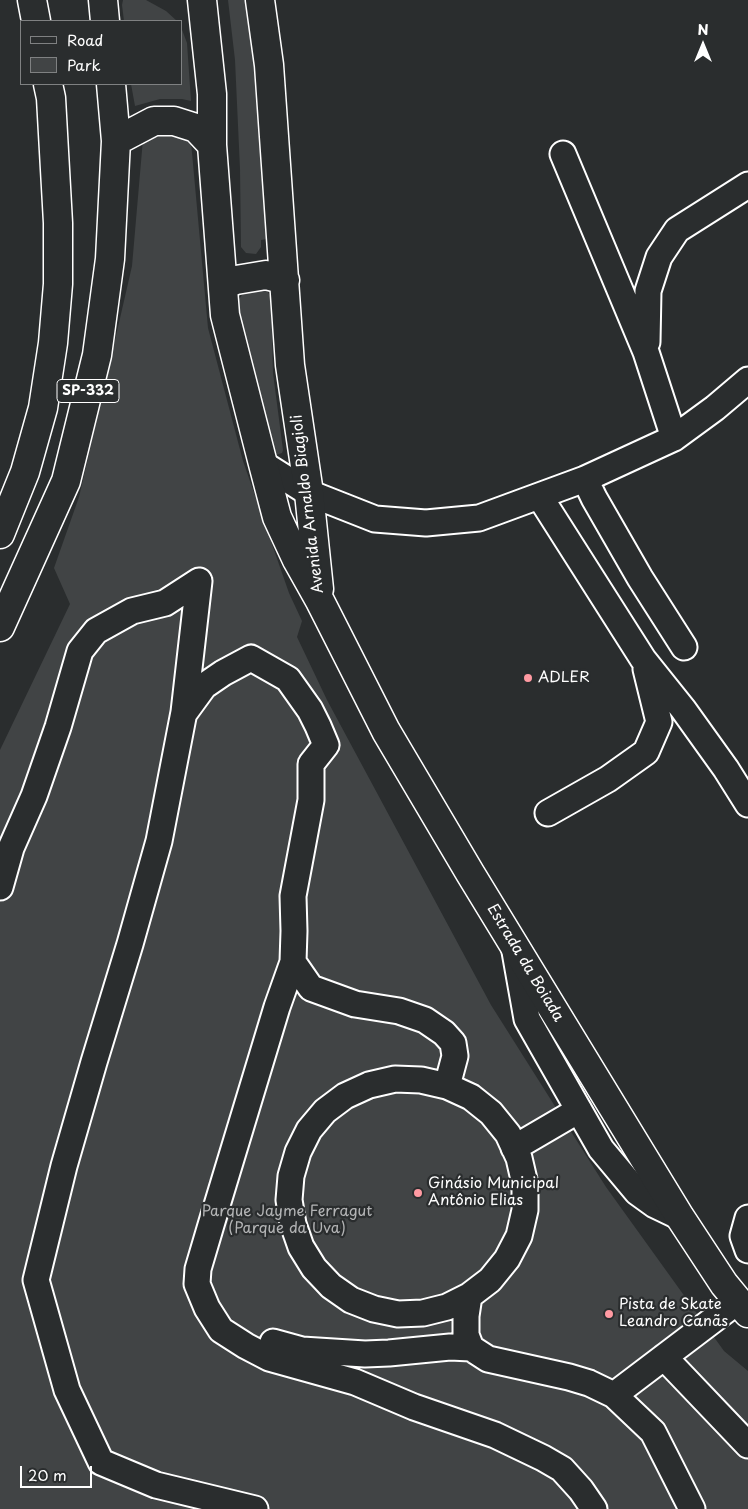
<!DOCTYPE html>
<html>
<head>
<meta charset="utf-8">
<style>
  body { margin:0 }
  #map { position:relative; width:748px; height:1509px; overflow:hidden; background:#2a2d2e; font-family:"Playpen Sans",sans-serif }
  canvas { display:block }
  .legend { position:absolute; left:20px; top:20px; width:162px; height:65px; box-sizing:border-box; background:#2a2d2e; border:1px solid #7f8182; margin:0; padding:6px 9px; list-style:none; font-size:15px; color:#fff }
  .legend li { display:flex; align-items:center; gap:10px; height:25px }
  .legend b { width:25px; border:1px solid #7f8182 }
  .north { position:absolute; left:678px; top:20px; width:50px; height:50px; -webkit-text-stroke:4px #2a2d2e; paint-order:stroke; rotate:0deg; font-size:14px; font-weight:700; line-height:20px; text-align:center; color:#fff }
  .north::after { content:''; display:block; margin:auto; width:18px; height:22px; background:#fff; clip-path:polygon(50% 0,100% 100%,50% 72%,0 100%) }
  .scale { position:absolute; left:20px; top:1466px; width:72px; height:22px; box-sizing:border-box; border:2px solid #fff; border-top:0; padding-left:6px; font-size:15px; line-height:18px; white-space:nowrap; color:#fff; -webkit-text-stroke:4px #2a2d2e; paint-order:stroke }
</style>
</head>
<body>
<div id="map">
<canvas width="748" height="1509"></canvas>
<ul class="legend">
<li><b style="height:6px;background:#2a2d2e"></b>Road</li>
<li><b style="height:14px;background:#414445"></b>Park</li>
</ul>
<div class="north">N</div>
<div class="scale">20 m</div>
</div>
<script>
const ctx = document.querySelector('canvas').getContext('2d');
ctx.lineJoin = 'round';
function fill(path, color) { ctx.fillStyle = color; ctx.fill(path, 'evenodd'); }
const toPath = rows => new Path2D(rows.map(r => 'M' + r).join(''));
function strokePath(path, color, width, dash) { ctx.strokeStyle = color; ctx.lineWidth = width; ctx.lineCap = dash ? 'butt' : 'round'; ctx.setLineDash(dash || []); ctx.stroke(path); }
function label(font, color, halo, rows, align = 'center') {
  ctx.font = font + ' "Playpen Sans",sans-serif'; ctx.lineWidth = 4.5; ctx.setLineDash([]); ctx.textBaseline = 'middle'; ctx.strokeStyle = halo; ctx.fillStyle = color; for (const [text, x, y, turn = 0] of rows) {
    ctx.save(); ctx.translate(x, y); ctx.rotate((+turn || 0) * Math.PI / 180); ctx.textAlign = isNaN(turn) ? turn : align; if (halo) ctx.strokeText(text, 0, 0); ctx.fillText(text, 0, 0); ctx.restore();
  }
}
fill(toPath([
  [123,0,146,0,166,11,177,21,124,21,122,5],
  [228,0,249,0,253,29,267,239,261,240,261,247,256,254,246,253,241,247,240,169,235,60],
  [181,27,187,43,191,101,182,99,160,99,135,106,131,84,181,84],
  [168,133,191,142,208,328,243,461,289,593,302,621,297,637,327,700,491,1005,606,1187,724,1351,748,1371,748,1509,0,1509,0,750,70,604,54,568,79,497,132,266,143,139],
  [257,291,267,291,271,297,273,373,283,450,282,453,276,455,272,454,237,302,242,295]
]), '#414445');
const minor = toPath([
  [563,154,646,352,674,438],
  [647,342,648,291,659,257,677,230,748,185],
  [263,464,309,493,375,519,426,523,479,518,585,479,674,438,715,408,748,380],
  [585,479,594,498,640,578,684,647],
  [540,497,643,659,683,709,726,769,748,804],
  [199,581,184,712,159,841,130,944,94,1062,64,1166,36,1280,67,1390,101,1462,156,1485,255,1509],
  [185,712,204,686,223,673,251,658,288,679,310,710,318,726,326,745,311,764,311,800,293,896,294,931,293,962],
  [548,813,608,779,646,752,659,722,646,669],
  [0,887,11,848,34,796,58,727,80,651,96,631,132,611,165,603,199,581],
  [514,946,527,1019,601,1149,637,1192,655,1205,680,1217],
  [447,1086,455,1056,453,1043,444,1033,425,1020,399,1011,355,1004,311,988,293,962,277,1007,211,1225,198,1269,197,1284,207,1308,221,1330,246,1346,269,1358,355,1382,414,1407,495,1435,543,1458,562,1469,581,1490,594,1509],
  [514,1148,579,1110],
  [748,1218,743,1236,748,1250],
  [469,1296,447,1307,423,1313,398,1314,374,1309,351,1300,331,1286,314,1268,301,1247,293,1224,289,1200,291,1176,298,1152,309,1130,325,1111,345,1096,369,1085,395,1079,421,1080,447,1086,471,1097,491,1113,508,1134,519,1158,525,1184,525,1210,519,1236,507,1259,490,1280,469,1296,466,1316,466,1335,471,1348,488,1359,569,1377,589,1383,614,1395,653,1432,692,1509],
  [273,1342,302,1350,365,1354,389,1353,450,1347,471,1348],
  [664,1357,748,1445],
  [614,1395,738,1301]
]);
const major = toPath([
  [32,0,36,21],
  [103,0,105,21],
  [202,0,212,94,212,145,225,315,262,460,277,517,297,560,320,601,386,731,470,873,680,1217,724,1284,748,1313],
  [260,0,269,65,290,365,309,493,319,589],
  [116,141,154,121,174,121,196,128,212,145],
  [223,285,236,280,266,275,285,280],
  [0,534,25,472,43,408,53,343,58,284,58,223,51,98,48,84],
  [0,627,66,481,97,355,110,259,116,141,111,84]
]);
strokePath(minor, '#fff', 29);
strokePath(major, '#fff', 31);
strokePath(minor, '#2a2d2e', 25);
strokePath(major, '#2a2d2e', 28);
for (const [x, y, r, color] of [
  [528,678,5,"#ff9aa2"],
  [418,1193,5,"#ff9aa2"],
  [609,1314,5,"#ff9aa2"]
]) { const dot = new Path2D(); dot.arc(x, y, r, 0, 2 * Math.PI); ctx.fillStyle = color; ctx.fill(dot); strokePath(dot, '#2a2d2e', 2); }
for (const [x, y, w] of [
  [88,391,62]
]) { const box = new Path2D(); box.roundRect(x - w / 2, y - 11.5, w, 23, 4); ctx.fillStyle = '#2a2d2e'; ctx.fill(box); strokePath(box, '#fff', 1); }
label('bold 14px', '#fff', null, [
  ["SP-332",88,391]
]);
label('15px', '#fff', '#2a2d2e', [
  ["Avenida Arnaldo Biagioli",308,504,-97],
  ["Estrada da Boiada",525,963,59]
]);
label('15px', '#fff', '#2a2d2e', [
  ["ADLER",538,678],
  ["Ginásio Municipal",428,1184],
  ["Antônio Elias",428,1201],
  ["Pista de Skate",619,1305],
  ["Leandro Canãs",619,1322]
], 'left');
label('15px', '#b3b4b5', '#2a2d2e', [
  ["Parque Jayme Ferragut",287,1212],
  ["(Parque da Uva)",287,1229]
]);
</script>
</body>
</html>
